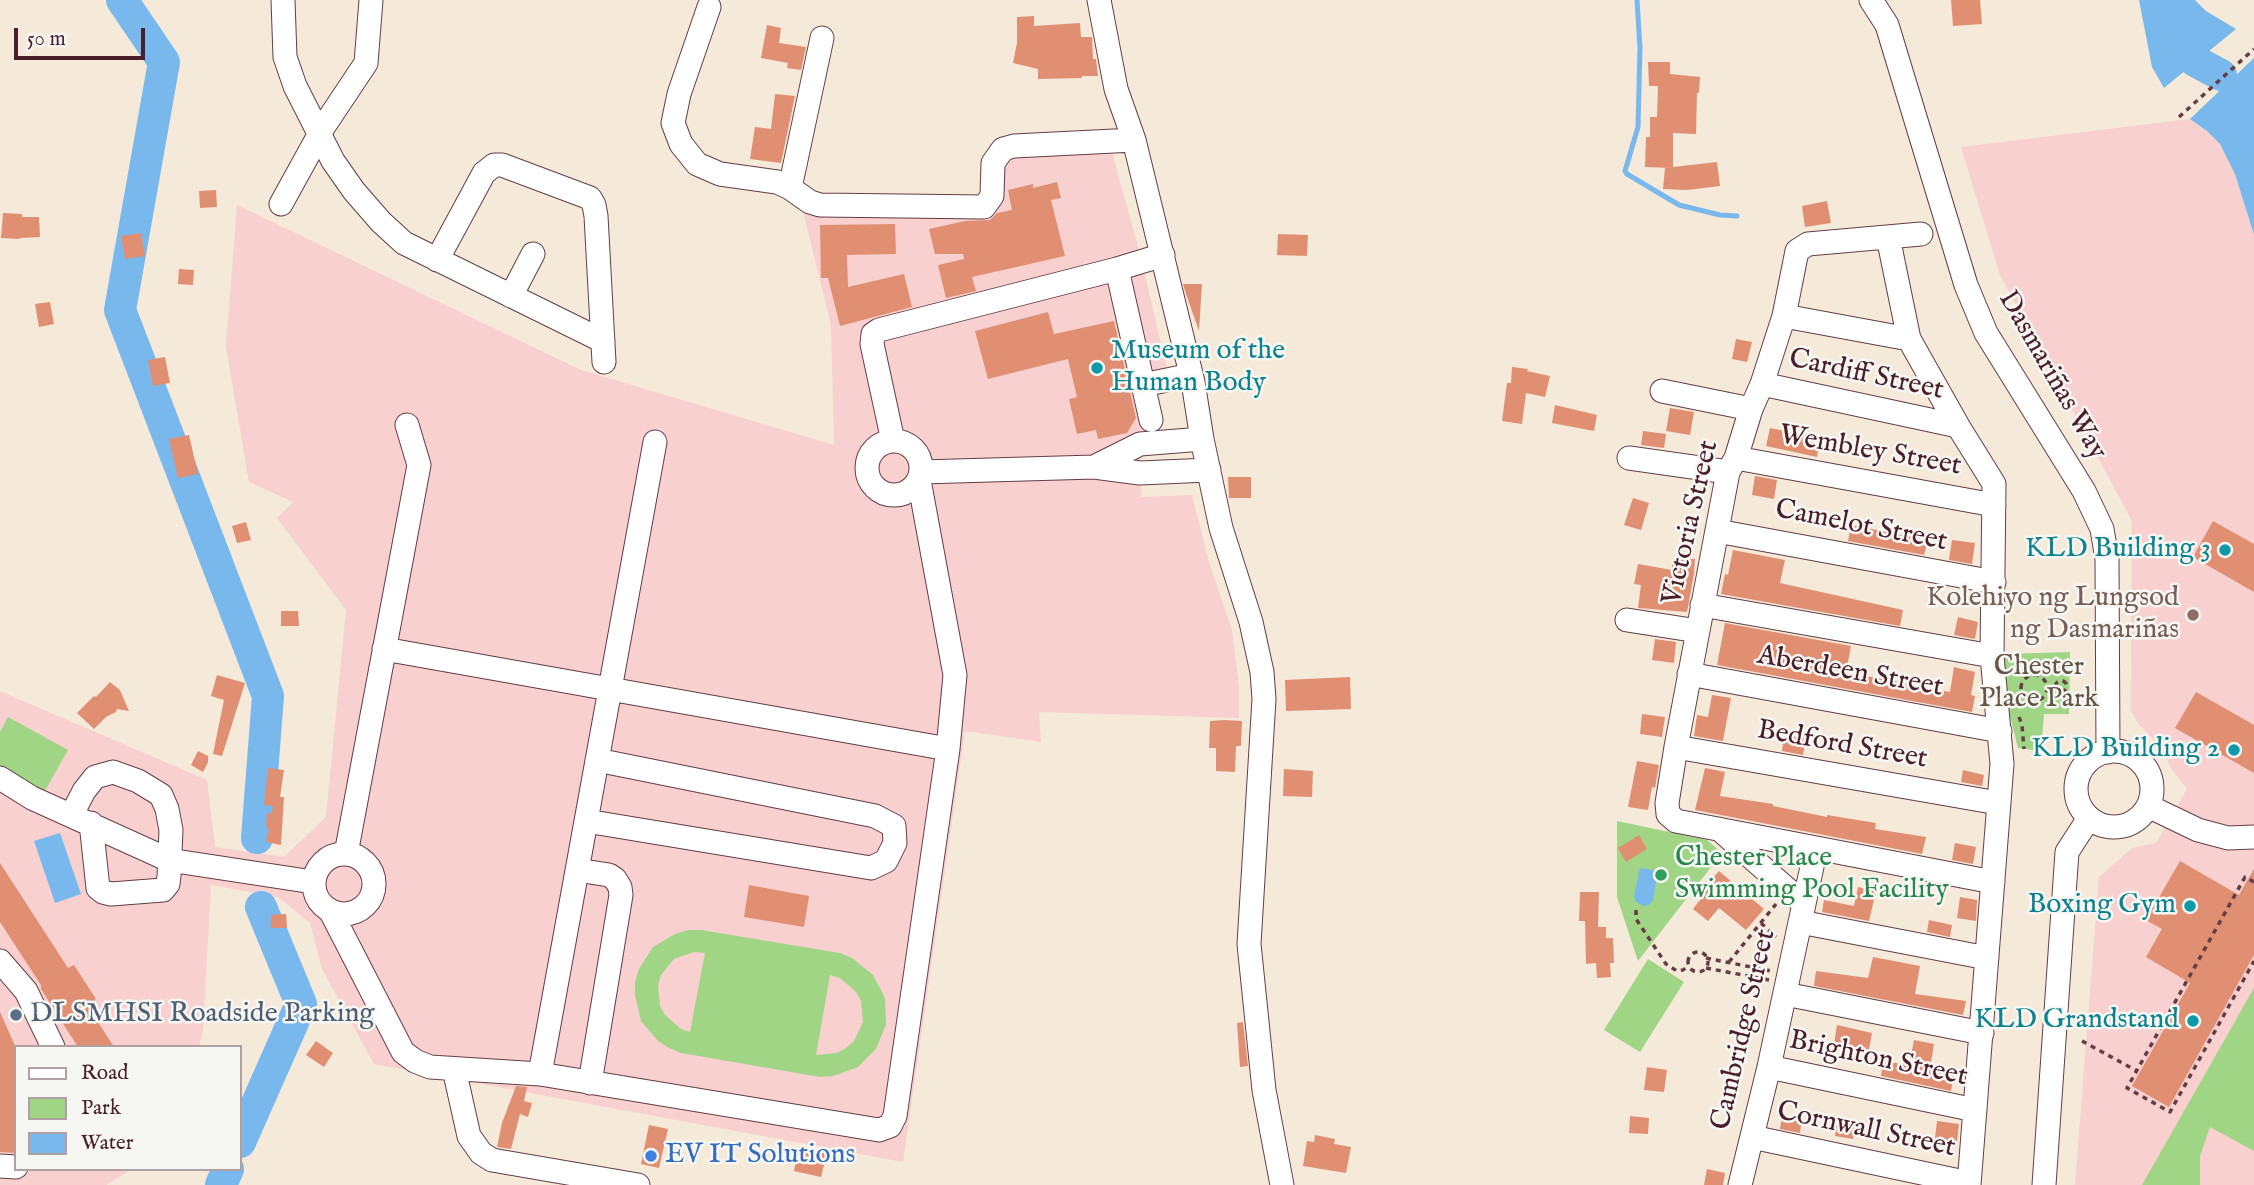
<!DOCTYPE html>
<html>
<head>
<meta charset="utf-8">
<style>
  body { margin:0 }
  #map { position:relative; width:2254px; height:1185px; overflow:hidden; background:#f5e9d9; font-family:"IM FELL English",serif }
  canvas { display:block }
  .legend { position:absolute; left:14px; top:1045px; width:228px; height:126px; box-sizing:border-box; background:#f6f6f2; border:2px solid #b1a0a2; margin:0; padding:9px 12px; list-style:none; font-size:21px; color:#4a1f2b }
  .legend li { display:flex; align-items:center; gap:14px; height:35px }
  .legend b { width:35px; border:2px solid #b1a0a2 }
  .scale { position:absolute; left:14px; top:28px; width:131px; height:32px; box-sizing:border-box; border:4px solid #4a1f2b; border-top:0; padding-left:9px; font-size:21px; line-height:24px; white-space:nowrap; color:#4a1f2b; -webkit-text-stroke:5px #f6f6f2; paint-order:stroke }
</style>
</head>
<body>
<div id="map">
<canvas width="2254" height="1185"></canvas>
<ul class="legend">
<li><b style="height:9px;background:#fff"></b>Road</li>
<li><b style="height:19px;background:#a1d586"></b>Park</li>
<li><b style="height:19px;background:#78b8ec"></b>Water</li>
</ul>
<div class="scale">50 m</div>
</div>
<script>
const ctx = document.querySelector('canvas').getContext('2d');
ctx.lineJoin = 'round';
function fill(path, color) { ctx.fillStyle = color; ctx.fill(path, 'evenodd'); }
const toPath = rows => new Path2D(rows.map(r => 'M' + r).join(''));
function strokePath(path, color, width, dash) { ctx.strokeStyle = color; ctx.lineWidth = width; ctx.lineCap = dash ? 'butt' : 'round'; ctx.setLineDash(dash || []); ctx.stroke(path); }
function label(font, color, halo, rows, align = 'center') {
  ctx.font = font + ' "IM FELL English",serif'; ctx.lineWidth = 5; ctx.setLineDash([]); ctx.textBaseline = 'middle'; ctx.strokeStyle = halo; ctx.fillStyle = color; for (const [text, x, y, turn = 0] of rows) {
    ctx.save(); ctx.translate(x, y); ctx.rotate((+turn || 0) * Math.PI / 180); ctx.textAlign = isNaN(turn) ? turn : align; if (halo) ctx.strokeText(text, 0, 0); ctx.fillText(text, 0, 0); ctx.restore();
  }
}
fill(toPath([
  [2190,119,2207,131,2220,144,2235,174,2254,235,2254,1185,2075,1185,2099,877,2132,848,2156,843,2187,789,2170,767,2164,751,2137,722,2131,710,2132,521,2000,275,1961,147],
  [1111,148,1142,262,1172,391,1157,394,1157,433,1140,436,1141,497,1192,495,1209,562,1232,630,1239,687,1239,718,1039,712,1041,742,965,731,903,1162,374,1064,322,969,310,923,278,897,211,885,203,1029,199,1047,16,1047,16,1169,132,1169,106,1185,0,1185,0,691,207,780,215,847,284,857,326,817,346,610,277,518,293,502,249,482,226,346,237,205,581,370,834,445,831,325,803,211,985,213,1006,153]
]), '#f7d0cf');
fill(toPath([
  [2070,652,2069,714,2044,714,2041,751,2018,748,2007,704,2004,654],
  [8,717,68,750,42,796,0,773,0,732],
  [1617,821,1707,840,1722,853,1638,961,1617,897],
  [688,930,701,930,840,953,852,958,873,975,885,998,886,1024,876,1049,858,1067,833,1076,820,1077,681,1053,669,1048,658,1041,641,1021,635,995,635,982,639,969,653,947,675,934],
  [694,952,705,953,690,1032,681,1029,665,1015,660,1006,658,985,661,975,674,959],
  [830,975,840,978,856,992,861,1001,863,1022,854,1041,846,1048,837,1053,816,1055],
  [1648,959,1684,982,1640,1052,1604,1030],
  [2254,988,2254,1151,2210,1127,2200,1156,2200,1185,2142,1185]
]), '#a1d586');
fill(toPath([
  [2139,0,2195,0,2206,11,2236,29,2164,88,2152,67],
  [2254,58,2254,235,2235,174,2220,144,2207,131,2190,119],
  [60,833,81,894,55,903,34,841],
  [1640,868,1658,871,1653,900,1649,905,1644,906,1636,902,1634,896]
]), '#78b8ec');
strokePath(toPath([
  [1637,0,1640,48,1638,127,1625,171,1627,174,1679,205,1720,215,1737,216]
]), '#78b8ec', 5);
strokePath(toPath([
  [122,0,164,62,120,310,268,696,257,838],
  [2156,0,2159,13,2195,61,2221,75],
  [240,1142,301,1004,261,907],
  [221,1185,228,1169]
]), '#78b8ec', 32);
fill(toPath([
  [1951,0,1980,0,1982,24,1953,26],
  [1034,16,1034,26,1080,23,1081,37,1092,37,1093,59,1096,59,1098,76,1082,76,1082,78,1038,79,1038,69,1013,63,1017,43,1017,17],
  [767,25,781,28,779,43,806,47,801,70,787,68,788,63,761,58],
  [1648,62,1670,62,1670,74,1700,77,1699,93,1697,93,1696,134,1673,133,1673,167,1717,162,1720,186,1687,190,1663,189,1665,168,1671,168,1645,167,1646,137,1650,137,1650,117,1657,117,1658,86,1649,86],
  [775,94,795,96,781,163,750,159,755,127,771,129],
  [1057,182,1061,198,1051,200,1065,256,972,277,976,291,946,298,938,265,964,259,963,254,935,254,929,229,965,221,990,220,997,213,1012,210,1008,190,1033,184,1033,188],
  [216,190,217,207,200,208,199,191],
  [1827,201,1831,223,1805,227,1802,206],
  [3,213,22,214,22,217,39,217,40,237,20,238,20,239,1,238],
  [895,224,896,254,847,255,848,287,904,274,912,307,840,326,828,278,821,278,820,225],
  [141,233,145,256,125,259,121,236],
  [1278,234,1308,235,1307,256,1277,255],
  [179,269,194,270,193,285,178,284],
  [1183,284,1202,284,1199,331,1186,294],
  [50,302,54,324,39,327,35,304],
  [1048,312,1054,334,1114,321,1136,418,1127,433,1098,439,1096,430,1077,434,1069,399,1077,397,1068,359,988,379,975,331],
  [1736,339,1752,342,1747,362,1732,359],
  [165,357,170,383,153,386,148,360],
  [1512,367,1528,369,1527,371,1550,376,1545,397,1526,393,1522,424,1502,421,1507,383,1511,383],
  [1555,405,1597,415,1594,431,1552,423],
  [1670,408,1694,412,1690,435,1666,431],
  [1770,428,1820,438,1817,457,1766,446],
  [1643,431,1666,434,1664,448,1641,445],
  [189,435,198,474,178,478,169,439],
  [1755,476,1777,480,1774,499,1752,495],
  [1228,477,1251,477,1251,498,1229,498],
  [1633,498,1649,503,1641,530,1624,525],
  [2213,521,2254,544,2254,592,2193,557],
  [246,522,251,540,237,543,232,526],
  [1851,525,1928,540,1924,555,1848,541],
  [1952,540,1975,543,1972,564,1949,560],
  [1733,550,1785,560,1780,583,1903,610,1900,626,1721,594,1725,574,1728,575],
  [1672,559,1695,559,1694,574,1687,612,1638,608,1641,585,1634,584,1638,564,1672,570],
  [281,611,298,611,299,626,281,626],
  [1958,617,1978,622,1975,639,1954,635],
  [1725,623,1851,646,1846,673,1897,681,1896,683,1950,692,1954,667,1975,672,1971,695,1975,696,1972,712,1717,665],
  [1655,639,1676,642,1674,663,1652,660],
  [217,675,245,683,222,756,213,754,224,700,211,696],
  [1350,677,1351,709,1286,711,1285,680],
  [110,682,120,690,129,711,117,709,116,712,106,717,94,729,77,713,94,696,96,697],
  [2196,692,2254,725,2254,773,2175,728],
  [1712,695,1731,698,1723,741,1694,736,1697,715,1708,717],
  [1642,714,1665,717,1662,737,1640,734],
  [1225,720,1242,721,1241,746,1236,746,1235,772,1216,771,1216,748,1209,748,1210,721],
  [1784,735,1806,738,1803,755,1782,751],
  [198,751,208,756,208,762,203,772,191,765],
  [1637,761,1659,765,1655,788,1652,787,1648,810,1628,807],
  [268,768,284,770,280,797,284,797,281,845,266,842,269,828,266,828,267,813,272,813,273,806,264,805],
  [1705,768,1725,772,1720,796,1773,804,1773,806,1827,817,1827,815,1876,823,1875,829,1926,837,1922,854,1695,810],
  [1284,769,1313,771,1312,797,1283,796],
  [1963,770,1984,775,1982,786,1961,782],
  [1639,835,1647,849,1626,862,1618,848],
  [1955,843,1976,847,1973,864,1952,860],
  [2180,861,2239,895,2254,869,2254,955,2169,1107,2132,1086,2190,983,2146,957,2162,929,2146,920],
  [0,863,68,968,74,965,96,999,87,1005,114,1047,78,1047,41,989,41,985,0,922],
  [1719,871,1764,909,1746,930,1719,908,1708,921,1693,909,1703,896,1698,895],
  [749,885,809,896,804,927,744,917],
  [1858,887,1876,891,1869,921,1822,912,1824,900,1854,906],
  [1580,892,1599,892,1598,927,1606,927,1606,938,1613,938,1614,963,1610,963,1611,977,1597,978,1596,963,1586,964,1585,921,1579,921],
  [1960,897,1977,900,1976,921,1957,918],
  [286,914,287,928,271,928,271,915],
  [1929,920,1952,925,1950,937,1927,932],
  [1873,957,1920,966,1915,994,1966,1001,1963,1015,1814,986,1816,971,1868,978],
  [0,1012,16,1048,16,1153,0,1152],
  [1243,1022,1248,1066,1240,1067,1237,1023],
  [1837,1025,1872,1033,1869,1050,1834,1044],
  [1914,1040,1934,1044,1930,1069,1954,1074,1951,1091,1881,1076,1883,1061,1909,1065],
  [316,1041,333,1053,324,1067,306,1055],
  [1647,1067,1667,1070,1664,1092,1644,1090],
  [516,1086,527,1087,524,1101,532,1103,528,1117,520,1114,511,1149,497,1147,502,1123],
  [1630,1116,1649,1118,1648,1134,1629,1133],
  [1782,1116,1802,1118,1800,1133,1780,1129],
  [1837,1119,1856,1123,1853,1139,1835,1136],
  [1937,1121,1959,1124,1957,1142,1935,1138],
  [649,1125,668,1129,659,1168,641,1164],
  [1315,1135,1335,1139,1334,1144,1351,1147,1346,1173,1303,1166,1307,1141,1314,1142],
  [798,1147,827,1153,821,1177,794,1171],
  [1707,1169,1725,1173,1723,1185,1704,1185]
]), '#e08f73');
const minor = toPath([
  [283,0,285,57,295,86,333,161,354,191,381,222,404,243,603,341],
  [1099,0,1116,89,1134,140,1193,382,1202,439,1221,528,1251,622,1262,672,1264,699,1249,944,1264,1090,1282,1185],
  [1871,0,1887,25,1966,285,1986,333,2084,491,2102,529,2107,559,2108,752],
  [709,7,679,94,673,123,681,144,697,164,720,174,777,182,790,188],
  [822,38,790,188,810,202,820,205,984,207,992,196,993,163,1003,149,1014,146,1134,140],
  [281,204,324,126,366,63,371,0],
  [1921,234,1808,244,1797,251,1784,316,1762,384,1751,409,1736,458,1728,472,1676,747,1667,803,1668,814,1676,821,1993,882],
  [1888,237,1909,339,1958,426,1994,484,1992,656,2002,764,1969,1185],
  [437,260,484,173,494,165,502,165,590,198,594,205,596,216,604,362],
  [1117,269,1151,420],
  [511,296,533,254],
  [1784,316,1909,339],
  [1762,384,1958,426],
  [1143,385,1191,375],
  [1662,391,1751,409],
  '867 468a27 27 0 1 1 54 0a27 27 0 1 1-54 0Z',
  [893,441,872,344,873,334,879,330,1117,269,1163,255],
  [1629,458,1728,472],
  [1736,458,1994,505],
  [1094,467,1140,444,1202,439],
  [921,472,1094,467,1140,473,1209,470],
  [1717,531,1994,582],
  [1702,605,1992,656],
  [1627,620,1698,631],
  [384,649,948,749],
  [1689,674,2000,731],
  [1676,747,1998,803],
  '2076 789a38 38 0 1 1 76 0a38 38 0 1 1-76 0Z',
  [0,778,32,798,169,860,313,882],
  [2148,806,2198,830,2228,838,2254,837],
  [72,814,84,791,95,777,113,772,138,781,161,795,167,809,171,830,169,876,168,884,163,890,111,894,103,892,98,888,91,823],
  [586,821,871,868,886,861,895,843,894,826,875,816,597,760],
  [1719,829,1804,904],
  '314 884a30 30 0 1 1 60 0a30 30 0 1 1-60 0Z',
  [346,854,419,465,407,425],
  [577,870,609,875,615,879,620,887,621,895,590,1083],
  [331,912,403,1052,415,1061,430,1067,540,1074,879,1130,890,1126,895,1116,948,749,955,675,919,480],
  [1800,922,1987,958],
  [0,961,26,991,53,1047],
  [1785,994,1982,1033],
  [1769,1067,1975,1110],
  [454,1069,469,1136,481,1153,492,1160,638,1185],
  [540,1074,655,442],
  [1752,1137,1969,1183],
  [0,1166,16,1167],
  [1740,1185,1769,1067,1816,848],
  [2044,1185,2067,852,2089,818]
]);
strokePath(minor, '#643d45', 25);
strokePath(toPath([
  [2179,117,2254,49],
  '2021 688a13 13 0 1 1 26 0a13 13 0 1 1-26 0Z',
  '2055.5 686a5.5 5.5 0 1 1 11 0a5.5 5.5 0 1 1-11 0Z',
  [2019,717,2022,725,2024,749],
  [2254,882,2245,877,2127,1088,2170,1112,2254,961],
  [1636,910,1636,919,1666,964,1677,971,1683,970,1688,966],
  [1761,923,1776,937],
  '1688 962a10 10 0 1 1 20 0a10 10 0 1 1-20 0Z',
  [1706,958,1771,971],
  [1729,962,1776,904],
  [1706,968,1769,980],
  [2082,1041,2137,1071]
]), '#643d45', 3.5, [5, 5]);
strokePath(minor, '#fff', 23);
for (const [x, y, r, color] of [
  [1097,368,7,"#0f9aa8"],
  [2225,550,7,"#0f9aa8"],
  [2193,615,7,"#8d6e63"],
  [2234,750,7,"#0f9aa8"],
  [1661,875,7,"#2e9e5b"],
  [2190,906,7,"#0f9aa8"],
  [16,1015,7,"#5c6f8a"],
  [2193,1021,7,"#0f9aa8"],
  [651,1156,7,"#3f7fe0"]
]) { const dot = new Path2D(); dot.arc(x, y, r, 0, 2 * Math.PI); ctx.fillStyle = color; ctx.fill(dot); strokePath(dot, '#f6f6f2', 2.5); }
label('28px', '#0d838f', '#f6f6f2', [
  ["Museum of the",1111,352,"left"],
  ["Human Body",1111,384,"left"],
  ["KLD Building 3",2211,550],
  ["KLD Building 2",2220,750],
  ["Boxing Gym",2176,906],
  ["KLD Grandstand",2179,1021]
], 'right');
label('28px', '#4a1f2b', '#f6f6f2', [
  ["Cardiff Street",1866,376,12],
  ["Dasmariñas Way",2051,376,60],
  ["Wembley Street",1870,452,10],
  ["Victoria Street",1692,523,-77],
  ["Camelot Street",1861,527,11],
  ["Aberdeen Street",1850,673,10],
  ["Bedford Street",1842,746,10],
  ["Cambridge Street",1745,1030,-77],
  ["Brighton Street",1878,1060,12],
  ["Cornwall Street",1866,1131,12]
]);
label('28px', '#785e54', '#f6f6f2', [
  ["Kolehiyo ng Lungsod",2179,599],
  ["ng Dasmariñas",2179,631]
], 'right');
label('28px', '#645646', '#f6f6f2', [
  ["Chester",2039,668],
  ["Place Park",2039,700]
]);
label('28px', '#27864d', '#f6f6f2', [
  ["Chester Place",1675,859],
  ["Swimming Pool Facility",1675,891]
], 'left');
label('28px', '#4e5e75', '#f6f6f2', [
  ["DLSMHSI Roadside Parking",30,1015]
], 'left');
label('28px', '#366cbe', '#f6f6f2', [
  ["EV IT Solutions",665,1156]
], 'left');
</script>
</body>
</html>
